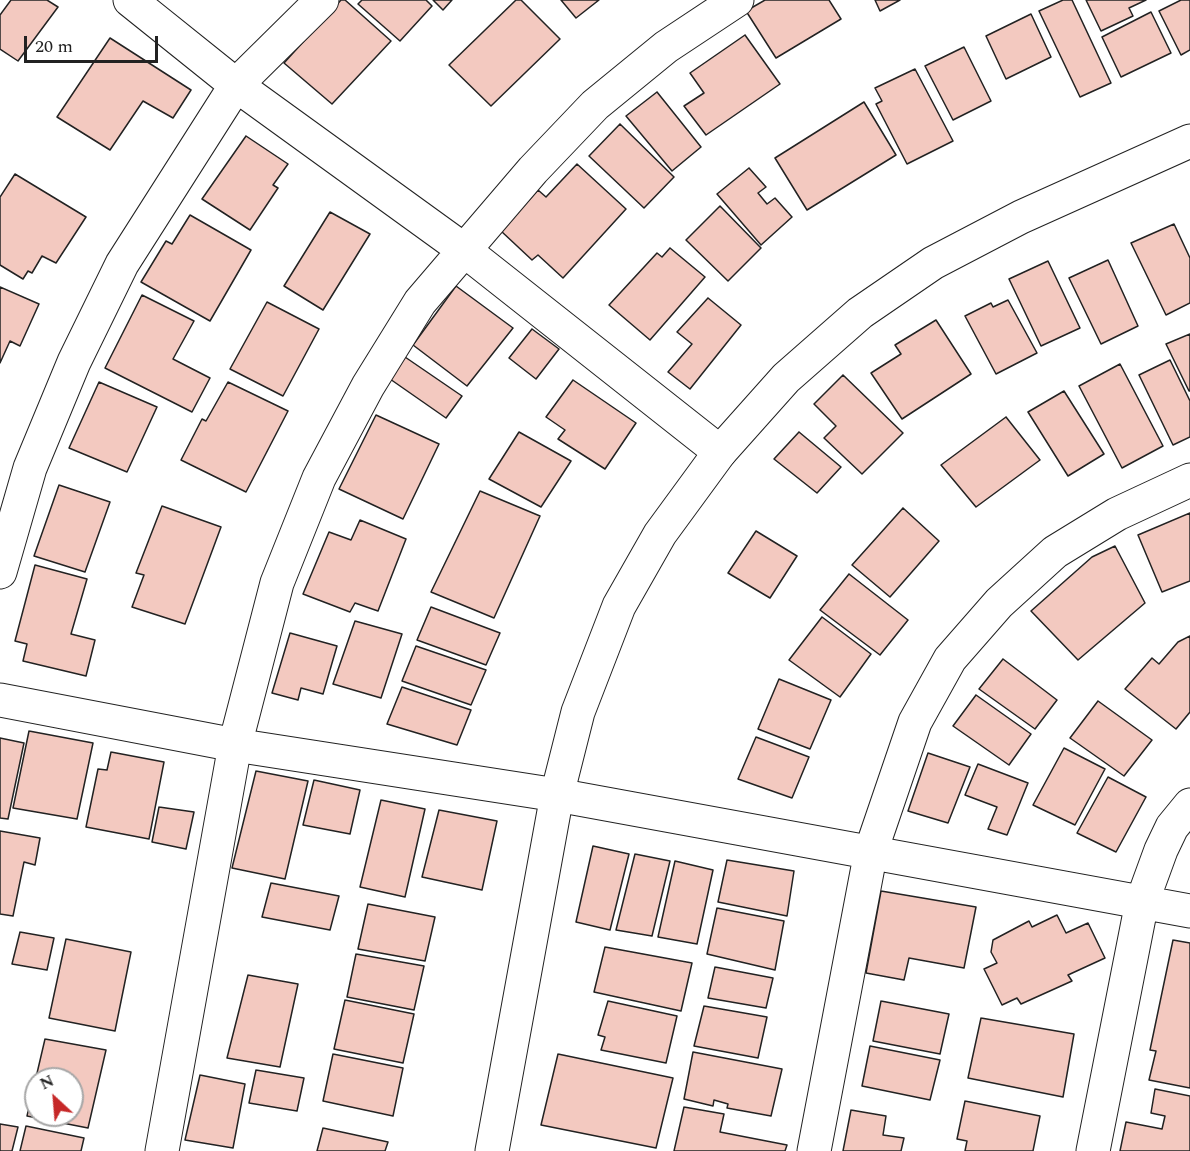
<!DOCTYPE html>
<html>
<head>
<meta charset="utf-8">
<style>
  body { margin:0 }
  #map { position:relative; width:1190px; height:1151px; overflow:hidden; background:#fff; font-family:Spectral,serif }
  canvas { display:block }
  .north { position:absolute; left:24px; top:1067px; width:60px; height:60px; box-sizing:border-box; background:#fff; border:2px solid #a7a7a7; border-radius:50%; rotate:334deg; font-size:16px; font-weight:700; line-height:24px; text-align:center; color:#222 }
  .north::after { content:''; display:block; margin:auto; width:21px; height:27px; background:#c62828; clip-path:polygon(50% 0,100% 100%,50% 72%,0 100%) }
  .scale { position:absolute; left:24px; top:36px; width:134px; height:27px; box-sizing:border-box; border:3px solid #222; border-top:0; padding-left:8px; font-size:18px; line-height:21px; white-space:nowrap; color:#222; -webkit-text-stroke:4px #fff; paint-order:stroke }
</style>
</head>
<body>
<div id="map">
<canvas width="1190" height="1151"></canvas>
<div class="north">N</div>
<div class="scale">20 m</div>
</div>
<script>
const ctx = document.querySelector('canvas').getContext('2d');
ctx.lineJoin = 'round';
function fill(path, color) { ctx.fillStyle = color; ctx.fill(path, 'evenodd'); }
const toPath = rows => new Path2D(rows.map(r => 'M' + r).join(''));
function strokePath(path, color, width, dash) { ctx.strokeStyle = color; ctx.lineWidth = width; ctx.lineCap = dash ? 'butt' : 'round'; ctx.setLineDash(dash || []); ctx.stroke(path); }
const building = toPath([
  [11,0,47,0,58,7,18,61,0,49,0,15,11,0],
  [341,0,345,0,391,41,332,104,284,63,341,0],
  [362,0,426,0,432,6,400,41,358,4,362,0],
  [433,0,452,0,443,10,433,0],
  [516,0,521,0,560,39,491,106,449,65,516,0],
  [561,0,599,0,576,18,561,0],
  [765,0,829,0,841,19,776,58,746,11,765,0],
  [875,0,900,0,880,11,875,0],
  [1063,0,1072,0,1111,83,1080,97,1039,11,1063,0],
  [1086,0,1146,0,1129,8,1133,16,1101,31,1086,0],
  [1181,0,1190,0,1190,50,1181,55,1159,11,1181,0],
  [1151,12,1171,53,1121,77,1102,37,1151,12],
  [1031,14,1051,57,1006,79,986,36,1031,14],
  [745,35,780,84,706,135,684,106,704,93,690,73,745,35],
  [110,38,191,90,173,118,143,101,110,150,57,117,110,38],
  [964,47,991,101,953,120,925,66,964,47],
  [915,69,953,141,907,164,876,104,882,101,875,88,915,69],
  [657,92,701,147,672,171,626,116,657,92],
  [864,102,896,155,807,210,775,158,864,102],
  [620,124,674,177,644,208,589,156,620,124],
  [246,136,288,164,273,185,278,188,250,230,202,199,246,136],
  [577,164,626,209,563,278,538,255,532,260,501,231,538,190,546,197,577,164],
  [749,168,766,187,758,193,767,204,775,198,792,217,761,245,717,194,749,168],
  [15,174,86,217,56,263,42,256,32,273,28,271,23,279,0,265,0,197,15,174],
  [720,206,761,248,728,281,686,240,720,206],
  [330,212,370,234,323,310,284,286,330,212],
  [190,215,251,250,210,321,141,282,166,241,172,244,190,215],
  [1174,224,1190,258,1190,303,1166,315,1131,243,1174,224],
  [670,248,705,277,650,340,609,305,657,253,662,257,670,248],
  [1108,260,1138,326,1101,344,1069,278,1108,260],
  [1048,261,1080,328,1041,346,1009,279,1048,261],
  [456,286,513,328,467,386,413,345,456,286],
  [0,287,39,304,20,346,10,341,0,363,0,287],
  [142,295,194,321,173,359,210,378,192,412,105,368,142,295],
  [708,298,741,325,690,389,668,372,692,344,677,332,708,298],
  [1008,300,1037,353,996,374,965,316,991,303,993,307,1008,300],
  [267,302,319,329,283,396,230,369,267,302],
  [936,320,971,374,902,419,871,373,901,354,895,345,936,320],
  [532,329,559,349,536,379,509,358,532,329],
  [1190,334,1190,391,1189,391,1166,344,1190,334],
  [405,357,462,396,446,418,390,379,405,357],
  [1170,360,1190,401,1190,437,1173,445,1139,375,1170,360],
  [1120,364,1163,446,1122,468,1079,386,1120,364],
  [843,375,903,433,862,474,824,438,836,426,814,404,843,375],
  [573,380,636,423,605,469,558,439,565,430,546,417,573,380],
  [99,382,157,407,127,472,69,448,99,382],
  [228,382,288,411,246,492,181,460,202,419,206,421,228,382],
  [1064,391,1104,454,1068,476,1028,412,1064,391],
  [376,415,439,444,403,519,339,489,376,415],
  [1006,417,1040,460,976,507,941,465,1006,417],
  [519,432,571,461,541,507,489,479,519,432],
  [799,432,841,467,817,493,774,459,799,432],
  [59,485,110,502,85,572,34,556,59,485],
  [480,491,540,516,494,618,431,592,480,491],
  [162,506,221,527,185,624,132,607,144,575,136,573,162,506],
  [903,508,939,541,890,597,852,565,903,508],
  [1190,513,1190,581,1162,592,1138,535,1190,513],
  [360,520,406,539,378,611,355,603,350,612,303,594,329,532,351,540,360,520],
  [756,531,797,556,770,598,728,573,756,531],
  [1115,546,1145,603,1078,660,1031,611,1092,557,1115,546],
  [35,565,87,579,71,634,95,640,86,676,23,661,27,644,15,641,35,565],
  [849,574,908,620,880,655,820,610,849,574],
  [431,607,500,633,486,665,417,640,431,607],
  [822,617,871,654,840,697,789,660,822,617],
  [355,621,402,634,381,698,333,684,355,621],
  [290,633,337,646,323,694,301,688,298,700,272,693,290,633],
  [1190,636,1190,712,1176,729,1125,689,1152,658,1159,664,1178,642,1190,636],
  [416,646,486,670,471,705,402,681,416,646],
  [1003,659,1057,700,1035,729,979,689,1003,659],
  [779,679,831,700,810,749,758,729,779,679],
  [402,687,471,710,457,745,387,724,402,687],
  [976,695,1031,734,1009,765,953,726,976,695],
  [1098,701,1152,740,1124,776,1070,738,1098,701],
  [29,731,93,743,77,819,13,808,29,731],
  [756,737,809,757,792,798,738,779,756,737],
  [0,738,24,743,8,819,0,818,0,738],
  [1064,748,1105,769,1075,825,1033,805,1064,748],
  [111,752,164,762,149,839,86,827,98,769,107,770,111,752],
  [928,753,970,767,948,823,908,811,928,753],
  [978,764,1028,783,1007,835,988,829,997,807,965,795,978,764],
  [256,771,308,781,285,879,232,868,256,771],
  [1108,777,1146,797,1116,852,1077,833,1108,777],
  [314,780,360,790,350,834,303,825,314,780],
  [381,800,425,809,405,897,360,887,381,800],
  [159,807,194,812,186,849,152,842,159,807],
  [439,810,497,821,482,890,422,877,439,810],
  [0,831,40,838,35,865,24,862,13,916,0,914,0,831],
  [593,846,629,854,610,930,576,922,593,846],
  [635,854,670,861,652,936,616,930,635,854],
  [727,860,794,871,787,916,718,902,727,860],
  [675,861,713,870,697,944,658,937,675,861],
  [271,883,339,896,330,930,262,917,271,883],
  [881,891,976,907,964,968,909,958,904,980,866,973,881,891],
  [368,904,435,917,425,961,358,949,368,904],
  [717,908,784,921,775,970,707,954,717,908],
  [1057,915,1066,933,1088,923,1105,958,1068,975,1072,981,1021,1004,1017,998,1002,1005,984,969,997,963,991,952,993,940,1029,921,1032,927,1057,915],
  [20,932,54,938,47,970,12,964,20,932],
  [66,939,131,952,115,1031,49,1018,66,939],
  [1173,940,1190,943,1190,1088,1149,1080,1156,1051,1150,1050,1173,940],
  [605,947,692,963,681,1011,594,992,605,947],
  [356,954,424,966,414,1010,347,997,356,954],
  [715,967,773,978,766,1008,708,998,715,967],
  [248,975,298,984,280,1067,227,1058,248,975],
  [345,1000,414,1014,403,1063,334,1049,345,1000],
  [608,1001,677,1016,666,1063,601,1050,605,1037,598,1035,608,1001],
  [881,1001,949,1014,940,1054,873,1041,881,1001],
  [704,1006,767,1017,758,1058,694,1046,704,1006],
  [981,1018,1074,1034,1063,1097,968,1078,981,1018],
  [45,1039,106,1050,88,1128,27,1116,45,1039],
  [36,1079,72,1079,72,1115,36,1115,36,1079],
  [870,1046,940,1060,930,1100,862,1086,870,1046],
  [693,1052,782,1069,771,1116,727,1108,728,1104,714,1100,713,1106,684,1099,693,1052],
  [333,1054,403,1068,393,1116,323,1101,333,1054],
  [558,1054,673,1078,656,1148,541,1125,558,1054],
  [256,1070,304,1078,297,1111,249,1103,256,1070],
  [200,1075,245,1084,233,1148,185,1140,200,1075],
  [1155,1089,1190,1096,1190,1151,1120,1151,1126,1122,1162,1129,1165,1116,1151,1113,1155,1089],
  [965,1101,1040,1116,1033,1151,965,1151,967,1141,957,1139,965,1101],
  [684,1107,724,1114,720,1132,787,1145,785,1151,674,1151,684,1107],
  [851,1110,886,1116,883,1135,904,1138,901,1151,843,1151,851,1110],
  [0,1124,18,1127,12,1151,0,1151,0,1124],
  [26,1126,84,1138,81,1151,20,1151,26,1126],
  [323,1128,388,1142,385,1151,317,1151,323,1128]
]);
fill(building, '#f3c9c0');
strokePath(building, '#222', 1.5);
const street = toPath([
  [130,0,236,85,464,250,720,452],
  [0,572,30,468,74,362,122,264,236,85,322,0],
  [0,700,235,745,557,795,1190,911],
  [162,1151,235,745,277,583,319,478,368,386,420,302,533,170,595,105,666,47,737,0],
  [814,1151,871,851,915,722,950,659,999,603,1055,552,1117,514,1190,480],
  [1093,1151,1142,902,1161,850,1172,827,1190,805]
]);
const secondary = toPath([
  [492,1151,557,795,578,712,619,606,660,534,720,452,786,378,860,313,933,263,1021,217,1190,141]
]);
strokePath(street, '#222', 35);
strokePath(secondary, '#222', 35);
strokePath(street, '#fff', 33);
strokePath(secondary, '#fff', 33);
</script>
</body>
</html>
